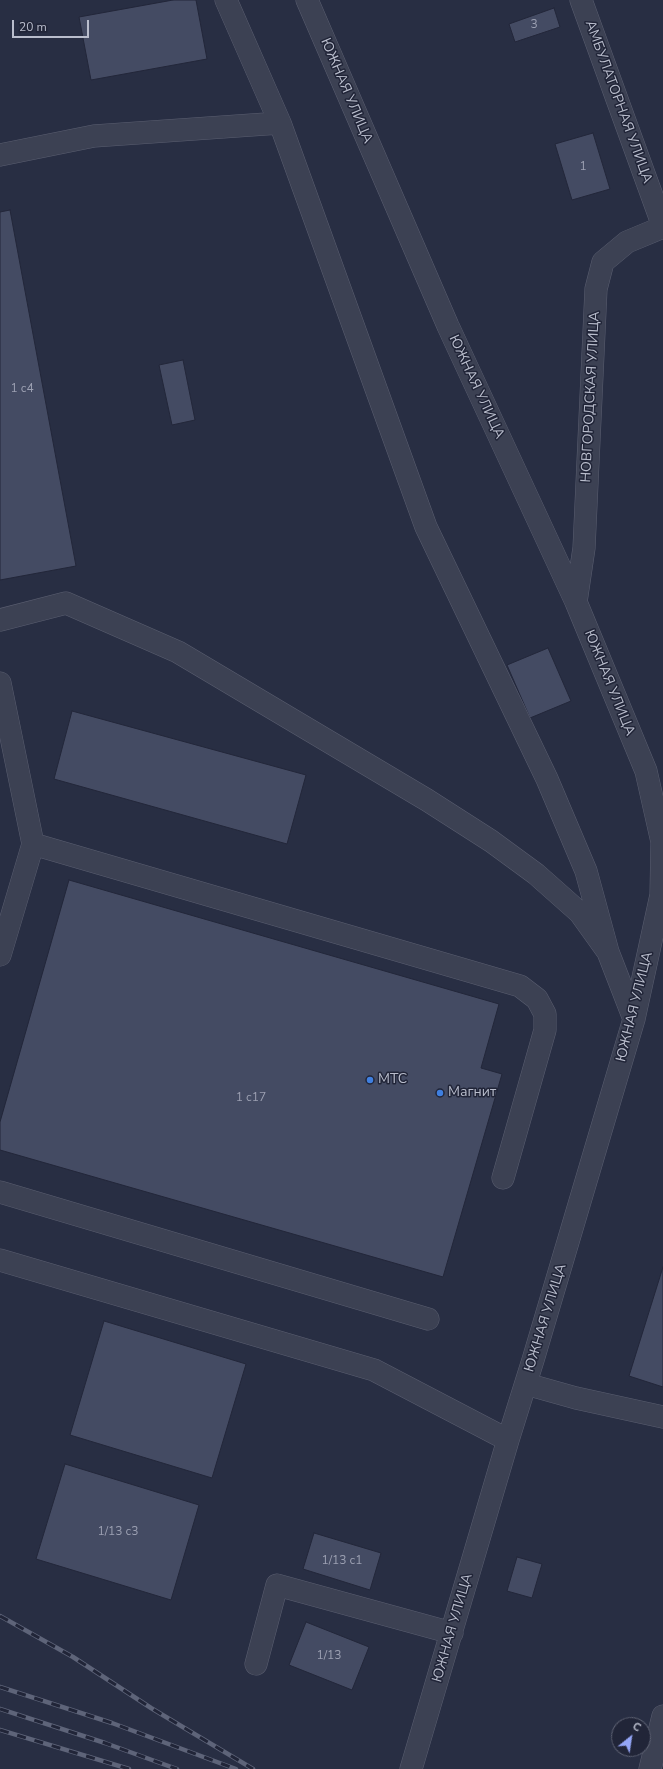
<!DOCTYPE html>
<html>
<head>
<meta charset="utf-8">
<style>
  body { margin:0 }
  #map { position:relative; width:663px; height:1769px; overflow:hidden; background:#282e43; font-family:"Nunito Sans",sans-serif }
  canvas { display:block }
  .north { position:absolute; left:611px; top:1717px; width:40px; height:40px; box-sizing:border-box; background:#212538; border:1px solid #5e6273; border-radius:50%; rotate:30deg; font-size:11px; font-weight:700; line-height:16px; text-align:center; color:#b9bdcc }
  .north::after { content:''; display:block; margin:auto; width:14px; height:18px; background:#94a6f7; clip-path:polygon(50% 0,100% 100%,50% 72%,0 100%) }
  .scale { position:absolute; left:12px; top:20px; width:77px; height:18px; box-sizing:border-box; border:2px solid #b9bdcc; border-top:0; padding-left:5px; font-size:12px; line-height:14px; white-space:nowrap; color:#b9bdcc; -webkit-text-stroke:3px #212538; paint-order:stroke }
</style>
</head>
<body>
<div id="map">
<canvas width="663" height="1769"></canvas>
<div class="north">С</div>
<div class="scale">20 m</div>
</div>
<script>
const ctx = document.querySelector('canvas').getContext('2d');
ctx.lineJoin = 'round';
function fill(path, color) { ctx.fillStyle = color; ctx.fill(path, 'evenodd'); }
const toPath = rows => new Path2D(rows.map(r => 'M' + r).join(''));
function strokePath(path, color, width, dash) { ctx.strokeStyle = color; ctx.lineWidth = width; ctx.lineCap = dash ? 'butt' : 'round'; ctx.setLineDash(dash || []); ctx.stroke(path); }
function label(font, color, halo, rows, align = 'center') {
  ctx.font = font + ' "Nunito Sans",sans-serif'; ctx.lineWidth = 3; ctx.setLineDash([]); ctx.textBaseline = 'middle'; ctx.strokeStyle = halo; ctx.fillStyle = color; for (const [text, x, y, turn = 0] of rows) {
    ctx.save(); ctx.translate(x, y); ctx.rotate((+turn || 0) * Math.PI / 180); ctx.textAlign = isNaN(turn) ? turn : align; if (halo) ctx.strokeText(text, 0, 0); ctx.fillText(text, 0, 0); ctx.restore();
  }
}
const building = toPath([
  [173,0,196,0,207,59,91,80,79,17,173,0],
  [554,8,560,27,515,42,509,24,554,8],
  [593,133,610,189,572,200,555,144,593,133],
  [10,210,76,566,0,580,0,212,10,210],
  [183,360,195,420,172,425,159,365,183,360],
  [548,648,571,701,530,718,507,665,548,648],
  [72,711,306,775,287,844,54,779,72,711],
  [69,880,499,1004,481,1068,502,1074,443,1277,0,1150,0,1122,69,880],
  [663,1267,663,1387,629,1376,663,1267],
  [104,1321,246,1364,212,1478,70,1435,104,1321],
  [65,1464,199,1505,171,1600,36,1559,65,1464],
  [314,1533,381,1553,370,1590,303,1569,314,1533],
  [517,1557,542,1564,532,1598,507,1591,517,1557],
  [306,1622,369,1647,352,1690,289,1665,306,1622]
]);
fill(building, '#444b63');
strokePath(building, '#23273a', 1);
const minor = toPath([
  [226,0,280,123],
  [307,0,448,326,576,602,646,771,662,842,661,895,634,1019,533,1360,508,1440,411,1769],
  [581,0,663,226],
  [0,155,94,136,280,123,426,527,547,779,586,871,608,952],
  [576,602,584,548,596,289,603,262,627,242,663,227],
  [0,620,66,603,178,652,427,800,491,841,536,874,580,913,608,952,634,1019],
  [0,683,33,844,0,955],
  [33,844,520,986,537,999,545,1014,545,1030,503,1178],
  [0,1192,428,1319],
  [0,1260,374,1370,508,1440],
  [526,1384,576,1398,663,1417],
  [256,1664,277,1585,452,1633],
  [650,1769,663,1716]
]);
strokePath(minor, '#5a5e70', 23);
strokePath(minor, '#3c4153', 22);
const rail = toPath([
  [0,1616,73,1657,151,1708,253,1769],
  [0,1687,112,1723,236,1769],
  [0,1709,105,1743,177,1769],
  [0,1730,129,1769]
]);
strokePath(rail, '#5e6479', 4.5);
strokePath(rail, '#212538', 3, [9]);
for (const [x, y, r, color] of [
  [370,1080,4,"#3f7fe0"],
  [440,1093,4,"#3f7fe0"]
]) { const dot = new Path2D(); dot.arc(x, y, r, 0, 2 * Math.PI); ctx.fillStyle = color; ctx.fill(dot); strokePath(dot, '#212538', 1.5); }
label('12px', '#9ca0b2', null, [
  ["3",534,25],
  ["1",583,167],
  ["1 с4",22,389],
  ["1 с17",251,1098],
  ["1/13 с3",118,1532],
  ["1/13 с1",342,1561],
  ["1/13",329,1656]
]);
label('14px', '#b9bdcc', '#212538', [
  ["ЮЖНАЯ УЛИЦА",346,91,67],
  ["АМБУЛАТОРНАЯ УЛИЦА",618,102,70],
  ["ЮЖНАЯ УЛИЦА",476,387,65],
  ["НОВГОРОДСКАЯ УЛИЦА",591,397,-87],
  ["ЮЖНАЯ УЛИЦА",609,683,68],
  ["ЮЖНАЯ УЛИЦА",635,1007,-76],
  ["ЮЖНАЯ УЛИЦА",546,1318,-73],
  ["ЮЖНАЯ УЛИЦА",453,1628,-74]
]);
label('14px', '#b9bdcc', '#212538', [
  ["МТС",378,1080],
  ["Магнит",448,1093]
], 'left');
</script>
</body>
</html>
